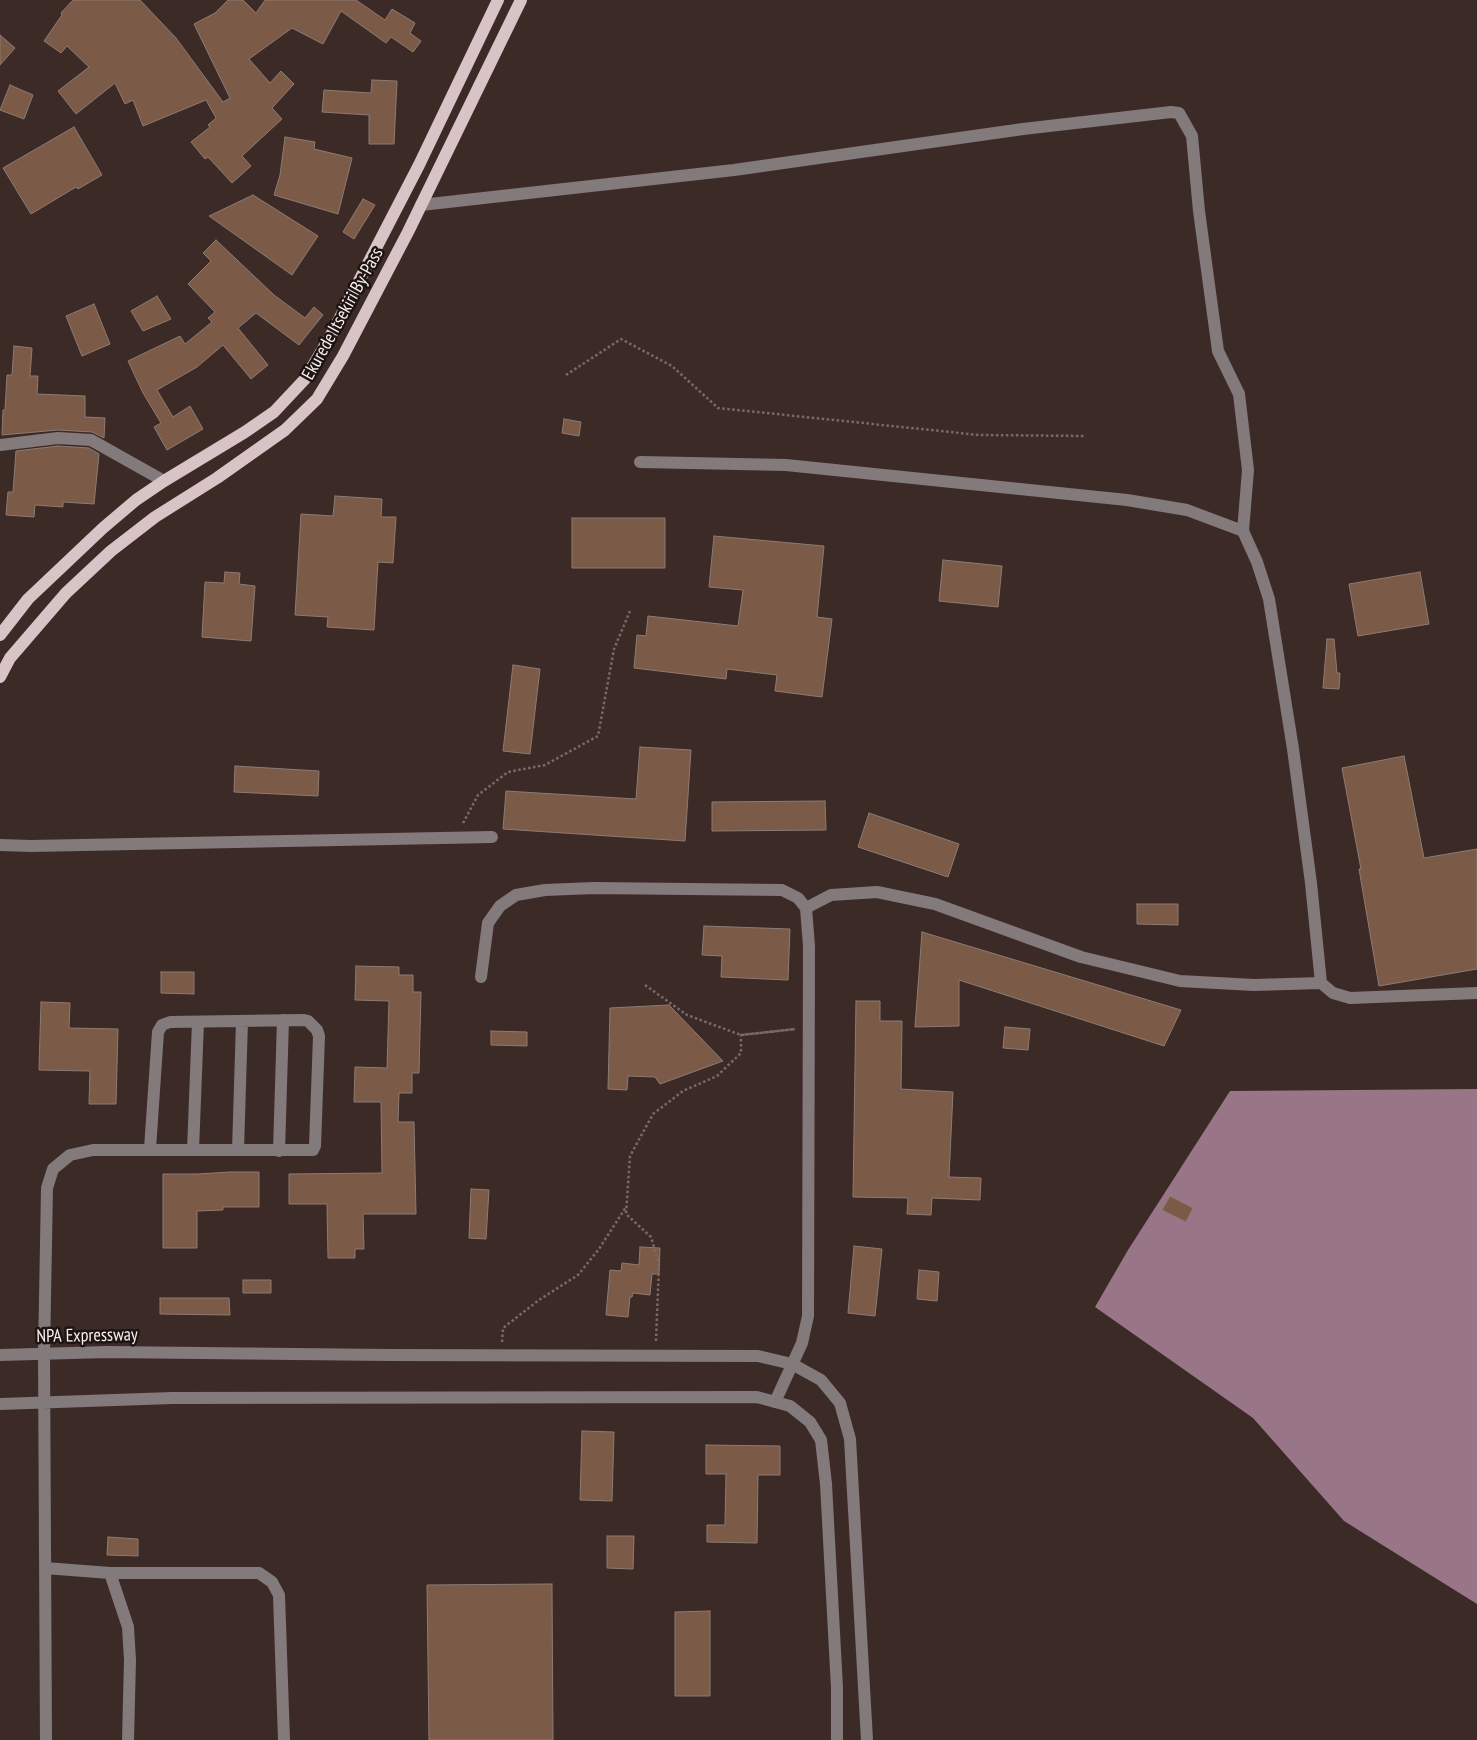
<!DOCTYPE html>
<html>
<head>
<meta charset="utf-8">
<style>
  body { margin:0 }
  canvas { display:block; background:#3c2a27 }
</style>
</head>
<body>
<canvas width="1477" height="1740"></canvas>
<script>
const ctx = document.querySelector('canvas').getContext('2d');
ctx.lineJoin = 'round';
function fill(path, color) { ctx.fillStyle = color; ctx.fill(path, 'evenodd'); }
const toPath = rows => new Path2D(rows.map(r => 'M' + r).join(''));
function strokePath(path, color, width, dash) { ctx.strokeStyle = color; ctx.lineWidth = width; ctx.lineCap = dash ? 'butt' : 'round'; ctx.setLineDash(dash || []); ctx.stroke(path); }
function label(font, color, halo, rows, align = 'center') {
  ctx.font = font + ' "PT Sans Narrow",sans-serif'; ctx.lineWidth = 5; ctx.setLineDash([]); ctx.textBaseline = 'middle'; ctx.strokeStyle = halo; ctx.fillStyle = color; for (const [text, x, y, turn = 0] of rows) {
    ctx.save(); ctx.translate(x, y); ctx.rotate((+turn || 0) * Math.PI / 180); ctx.textAlign = isNaN(turn) ? turn : align; if (halo) ctx.strokeText(text, 0, 0); ctx.fillText(text, 0, 0); ctx.restore();
  }
}
fill(toPath([
  [1477,1089,1477,1604,1344,1521,1253,1418,1095,1307,1128,1250,1230,1091]
]), '#997588');
const building = toPath([
  [73,0,140,0,176,38,223,102,230,98,194,24,215,13,228,0,243,0,256,13,265,0,356,0,385,20,392,9,415,23,410,33,421,41,413,52,391,37,386,43,341,11,323,44,292,28,249,59,270,83,281,71,294,84,272,108,282,119,242,156,251,166,232,183,208,157,205,159,191,142,210,127,208,125,216,118,206,100,143,126,133,100,125,104,115,83,76,114,58,91,89,67,67,46,61,53,44,41,62,15,61,13,73,0],
  [0,35,15,48,0,65,0,35],
  [372,80,397,81,394,144,369,144,369,115,322,112,324,90,371,93,372,80],
  [10,85,33,95,24,119,0,110,10,85],
  [74,127,102,175,78,189,76,187,31,214,3,168,74,127],
  [285,137,315,142,314,149,352,158,338,214,274,195,280,175,285,137],
  [253,195,318,236,292,275,209,216,253,195],
  [363,199,375,205,354,239,343,232,363,199],
  [216,240,274,295,305,318,314,307,323,315,299,345,256,313,238,328,268,365,251,379,223,345,197,367,157,390,173,417,190,406,203,429,167,450,154,427,161,423,143,393,128,361,180,336,185,344,212,322,208,318,215,312,188,284,211,261,203,253,216,240],
  [157,296,171,319,143,331,131,311,157,296],
  [94,304,110,344,82,356,66,316,94,304],
  [14,346,32,348,30,376,38,376,37,394,85,396,85,417,105,418,104,438,92,432,58,430,2,435,3,410,5,410,7,375,12,375,14,346],
  [564,419,581,422,579,436,562,433,564,419],
  [58,446,89,448,99,454,94,504,63,502,63,507,35,505,34,517,6,515,8,492,13,492,16,451,58,446],
  [335,496,382,499,381,517,396,517,393,563,378,562,374,630,327,627,328,617,295,615,301,514,333,516,335,496],
  [572,518,665,518,665,568,572,568,572,518],
  [714,536,824,546,817,617,832,619,822,697,775,691,777,675,727,669,726,679,634,668,637,635,646,636,648,616,738,626,743,590,709,587,714,536],
  [943,560,1002,566,998,607,939,601,943,560],
  [225,572,240,573,239,584,255,586,251,641,202,637,205,582,224,583,225,572],
  [1420,572,1429,624,1358,636,1349,584,1420,572],
  [1327,639,1334,639,1337,673,1340,673,1339,689,1323,688,1327,639],
  [513,665,540,669,530,754,503,751,513,665],
  [640,747,691,750,685,841,503,829,506,791,636,799,640,747],
  [1404,756,1424,858,1477,849,1477,969,1379,986,1359,869,1361,869,1342,768,1404,756],
  [235,766,319,771,318,796,234,792,235,766],
  [825,801,826,830,712,831,712,802,825,801],
  [869,813,959,844,948,877,858,847,869,813],
  [1137,904,1178,904,1178,925,1137,924,1137,904],
  [704,926,790,929,788,980,721,977,722,956,702,955,704,926],
  [922,932,1181,1010,1164,1046,959,980,959,1026,915,1027,922,932],
  [356,966,399,967,399,975,413,975,413,992,421,992,419,1073,412,1073,412,1093,399,1093,398,1122,414,1122,416,1214,363,1214,364,1249,355,1249,355,1258,328,1258,327,1204,289,1204,289,1174,382,1173,381,1102,354,1102,355,1067,387,1068,389,1001,355,1000,356,966],
  [161,972,194,972,194,994,161,993,161,972],
  [856,1001,880,1001,880,1021,902,1021,901,1089,953,1092,949,1177,981,1178,980,1200,932,1198,931,1215,907,1214,908,1198,853,1197,856,1001],
  [41,1002,70,1003,69,1028,118,1029,116,1104,89,1104,90,1071,39,1070,41,1002],
  [669,1005,723,1061,660,1084,655,1077,628,1076,627,1090,608,1089,610,1008,669,1005],
  [1005,1027,1030,1029,1028,1050,1003,1048,1005,1027],
  [491,1031,527,1032,527,1046,491,1045,491,1031],
  [230,1172,259,1172,259,1207,223,1207,223,1210,197,1211,197,1248,163,1248,163,1174,197,1174,230,1172],
  [471,1189,489,1190,486,1239,469,1238,471,1189],
  [1170,1196,1193,1208,1186,1222,1162,1210,1170,1196],
  [854,1246,882,1249,875,1316,848,1313,854,1246],
  [640,1247,660,1248,659,1274,652,1274,650,1295,633,1293,632,1297,630,1297,628,1317,606,1315,610,1270,621,1271,622,1263,639,1265,640,1247],
  [919,1270,939,1272,937,1301,917,1299,919,1270],
  [243,1280,271,1280,271,1293,243,1293,243,1280],
  [160,1298,229,1298,230,1315,160,1314,160,1298],
  [582,1431,614,1432,612,1501,580,1500,582,1431],
  [706,1445,780,1446,780,1475,758,1475,757,1543,707,1542,707,1525,725,1525,726,1474,706,1474,706,1445],
  [607,1536,634,1536,633,1569,607,1568,607,1536],
  [108,1537,138,1539,138,1556,107,1555,108,1537],
  [552,1584,553,1740,429,1740,427,1585,552,1584],
  [710,1611,710,1696,675,1696,675,1612,710,1611]
]);
fill(building, '#7b5a48');
strokePath(building, '#8d7b72', 1);
strokePath(toPath([
  [566,375,621,339,672,366,718,408,979,435,1085,436],
  [463,823,478,795,508,772,545,765,598,736,614,649,630,611],
  [645,985,687,1015,741,1035,796,1029],
  [656,1341,659,1265,651,1237,626,1214,630,1156,653,1114,683,1091,717,1076,741,1053,741,1035,795,1029],
  [502,1342,503,1328,539,1300,578,1275,599,1249,626,1207]
]), '#7a6a67', 2.5, [2.5, 2.5]);
strokePath(toPath([
  [421,205,734,170,1023,129,1171,112,1179,113,1192,136,1199,211,1218,351,1239,394,1248,470,1243,531],
  [0,445,58,438,91,440,164,481],
  [640,462,786,465,1127,500,1187,510,1243,531,1257,562,1269,599,1293,749,1311,883,1321,983,1333,993,1350,998,1477,993],
  [0,845,31,846,492,837],
  [806,908,831,895,877,892,935,904,1081,957,1180,981,1254,985,1321,983],
  [481,977,488,923,500,906,516,895,545,890,594,888,782,890,798,898,806,908,809,946,808,1316,802,1343,775,1402],
  [193,1150,198,1022],
  [238,1150,242,1021],
  [279,1151,283,1020],
  [0,1355,107,1352,388,1355,758,1356,792,1364,821,1380,840,1403,850,1439,867,1740],
  [0,1404,172,1398,757,1397,790,1406,810,1422,821,1440,826,1484,837,1688,837,1740],
  [45,1568,110,1573,259,1573,272,1582,279,1595,284,1740],
  [110,1573,128,1627,130,1660,128,1740],
  [46,1740,44,1354,47,1188,53,1169,70,1155,93,1150,313,1150,315,1146,319,1036,317,1030,308,1021,304,1020,170,1022,162,1025,158,1032,150,1149]
]), '#837a7b', 12);
strokePath(toPath([
  [0,635,28,599,103,528,136,500,164,481,245,432,274,412,305,379,330,337,419,165,498,0],
  [0,677,10,658,66,593,111,551,155,517,217,478,285,430,317,399,343,356,408,232,521,0]
]), '#d8c4c7', 12);
label('18px', '#fbefed', '#1d1514', [
  ["Ekurede Itsekiri By-Pass",343,314,-61],
  ["NPA Expressway",87,1336,-1]
]);
</script>
</body>
</html>
